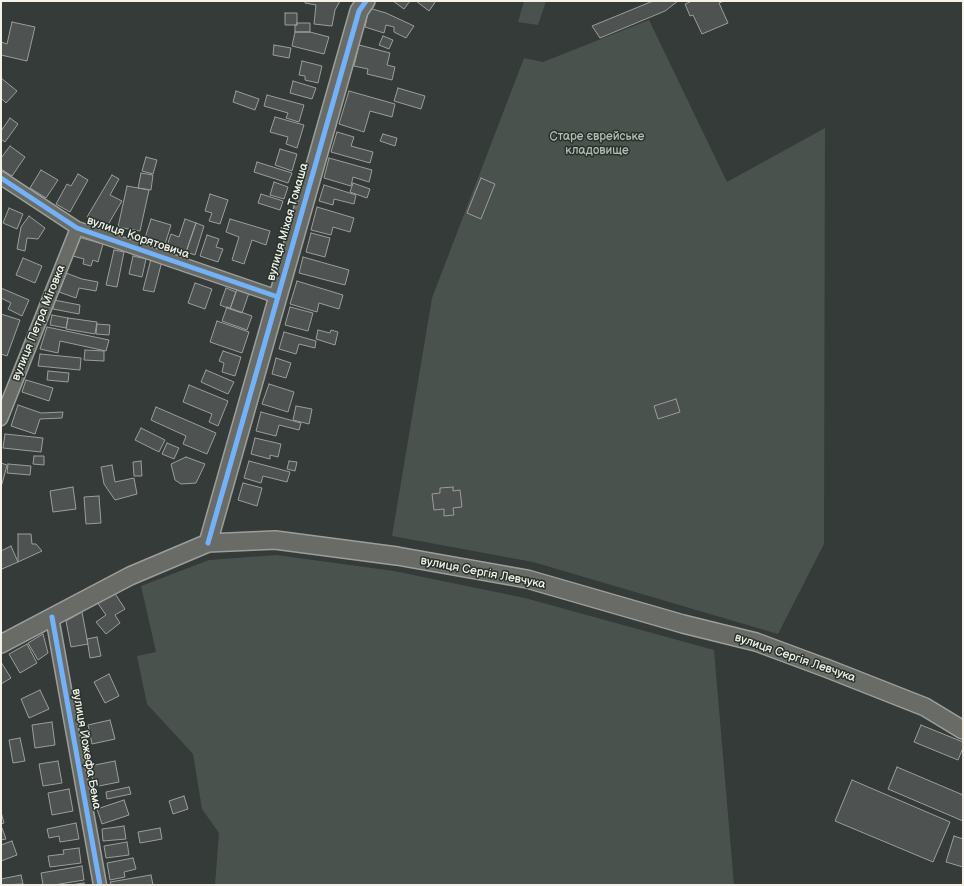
<!DOCTYPE html>
<html>
<head>
<meta charset="utf-8">
<style>
  body { margin:0 }
  #map { position:relative; width:964px; height:886px; overflow:hidden; background:#353b38; font-family:"Balsamiq Sans",sans-serif }
  canvas { display:block }
  .frame { position:absolute; inset:0; border:2px solid #f4f1e8; pointer-events:none }
</style>
</head>
<body>
<div id="map">
<canvas width="964" height="886"></canvas>
<div class="frame"></div>
</div>
<script>
const ctx = document.querySelector('canvas').getContext('2d');
ctx.lineJoin = 'round';
function fill(path, color) { ctx.fillStyle = color; ctx.fill(path, 'evenodd'); }
const toPath = rows => new Path2D(rows.map(r => 'M' + r).join(''));
function strokePath(path, color, width, dash) { ctx.strokeStyle = color; ctx.lineWidth = width; ctx.lineCap = dash ? 'butt' : 'round'; ctx.setLineDash(dash || []); ctx.stroke(path); }
function label(font, color, halo, rows, align = 'center') {
  ctx.font = font + ' "Balsamiq Sans",sans-serif'; ctx.lineWidth = 3; ctx.setLineDash([]); ctx.textBaseline = 'middle'; ctx.strokeStyle = halo; ctx.fillStyle = color; for (const [text, x, y, turn = 0] of rows) {
    ctx.save(); ctx.translate(x, y); ctx.rotate((+turn || 0) * Math.PI / 180); ctx.textAlign = isNaN(turn) ? turn : align; if (halo) ctx.strokeText(text, 0, 0); ctx.fillText(text, 0, 0); ctx.restore();
  }
}
fill(toPath([
  [524,1,546,1,538,25,518,22],
  [649,20,727,182,825,128,824,544,778,634,533,562,392,536,432,298,524,58,543,62],
  [276,555,394,571,525,598,714,650,734,885,215,885,219,833,202,809,193,754,147,704,137,656,156,652,141,586,209,560]
]), '#49524c');
const building = toPath([
  [305,1,340,1,335,10,332,26,314,24,316,5,305,3,305,1],
  [393,1,410,1,404,9,393,1],
  [416,1,436,1,429,11,416,1],
  [653,1,678,1,665,11,600,38,592,26,653,1],
  [692,1,724,1,719,3,728,23,702,34,693,15,690,16,685,4,692,1],
  [369,8,386,13,414,26,406,38,394,32,394,27,386,25,384,33,365,27,369,8],
  [285,13,297,13,297,25,285,25,285,13],
  [12,22,35,27,27,61,1,55,1,42,7,44,12,22],
  [297,23,310,23,310,32,295,32,295,25,297,25,297,23],
  [295,32,310,32,329,37,324,54,292,46,295,32],
  [383,36,393,40,389,49,379,45,383,36],
  [274,45,291,48,289,58,273,55,274,45],
  [359,45,390,53,387,65,395,67,392,80,367,74,368,69,354,66,359,45],
  [302,61,322,66,318,83,305,80,305,76,299,75,302,61],
  [1,78,17,91,6,103,1,98,1,78],
  [293,81,316,88,312,99,290,93,293,81],
  [398,88,425,96,421,109,394,101,398,88],
  [236,91,259,99,255,110,233,102,236,91],
  [349,91,395,104,392,117,370,111,364,132,339,124,349,91],
  [267,95,304,105,299,122,286,118,288,113,264,106,267,95],
  [275,117,304,125,297,148,286,144,288,137,270,132,275,117],
  [10,118,18,124,5,142,1,139,1,131,10,118],
  [337,132,354,137,351,146,373,152,370,163,331,152,337,132],
  [383,134,397,138,395,146,380,141,383,134],
  [10,146,25,157,12,176,1,169,1,158,10,146],
  [280,149,297,154,292,171,275,165,280,149],
  [146,157,157,160,153,174,142,171,146,157],
  [329,158,372,170,369,182,353,177,351,186,324,178,329,158],
  [257,162,292,173,288,183,254,172,257,162],
  [41,170,58,180,46,198,30,188,41,170],
  [141,173,153,175,151,190,138,188,141,173],
  [78,174,88,180,70,212,56,204,67,184,71,186,78,174],
  [112,175,119,179,110,195,122,201,106,228,87,217,112,175],
  [481,178,495,184,481,219,467,213,481,178],
  [274,182,288,187,284,199,270,195,274,182],
  [353,183,370,189,367,198,350,192,353,183],
  [324,185,356,195,354,204,334,199,333,205,319,201,324,185],
  [127,186,149,190,140,231,118,227,127,186],
  [210,194,228,200,220,224,209,221,212,213,205,211,210,194],
  [261,194,283,201,280,210,258,203,261,194],
  [317,207,354,218,350,232,333,227,331,235,311,230,317,207],
  [9,208,23,214,17,229,3,223,9,208],
  [29,216,45,228,38,239,27,238,25,251,17,249,21,227,29,216],
  [151,219,171,225,165,244,145,238,151,219],
  [185,219,196,223,186,252,167,246,171,234,179,237,185,219],
  [230,219,270,231,266,245,252,240,244,264,232,260,239,237,226,232,230,219],
  [196,223,204,226,195,255,186,252,196,223],
  [311,233,330,238,325,257,306,252,311,233],
  [207,235,219,239,216,247,223,249,218,262,200,256,207,235],
  [78,237,103,244,98,262,93,260,91,266,83,264,84,259,73,256,78,237],
  [114,250,124,252,117,287,106,285,114,250],
  [133,256,146,259,142,277,129,274,133,256],
  [303,257,349,270,345,285,299,273,303,257],
  [23,258,42,266,35,283,16,275,23,258],
  [151,259,162,261,154,292,143,290,151,259],
  [66,273,82,279,98,282,96,291,79,288,76,298,59,292,66,273],
  [297,281,343,295,339,309,319,303,317,312,290,304,297,281],
  [195,283,212,289,205,309,188,303,195,283],
  [1,288,29,300,22,316,8,309,11,303,1,298,1,288],
  [226,288,236,292,230,309,220,305,226,288],
  [237,289,249,293,242,313,230,309,237,289],
  [54,300,80,305,79,314,53,309,54,300],
  [227,307,252,316,247,330,222,321,227,307],
  [290,307,313,313,308,331,285,325,290,307],
  [1,314,20,320,7,356,1,354,1,314],
  [52,315,68,318,66,328,50,325,52,315],
  [68,318,97,322,95,334,66,329,68,318],
  [217,321,249,332,242,353,210,342,217,321],
  [97,324,110,325,109,335,96,334,97,324],
  [47,327,109,340,106,351,60,341,58,353,40,349,47,327],
  [318,330,330,333,331,330,338,332,335,345,316,339,318,330],
  [284,332,316,341,315,348,299,344,296,354,279,349,284,332],
  [85,350,104,351,104,361,84,360,85,350],
  [223,351,241,357,235,376,222,372,224,363,219,361,223,351],
  [40,354,81,358,80,370,38,366,40,354],
  [276,358,291,363,286,378,272,374,276,358],
  [206,370,234,382,228,394,201,382,206,370],
  [48,371,69,373,68,382,47,380,48,371],
  [26,380,53,388,49,401,22,392,26,380],
  [269,384,294,392,288,412,262,404,269,384],
  [189,385,228,401,218,426,209,422,212,414,183,402,189,385],
  [676,399,680,412,658,419,654,406,676,399],
  [18,405,41,413,63,412,62,418,40,419,35,434,11,426,18,405],
  [296,406,312,409,309,424,293,420,296,406],
  [156,407,216,433,207,454,183,444,186,436,151,420,156,407],
  [261,412,301,423,299,430,279,425,276,436,256,431,261,412],
  [141,428,165,440,159,452,135,440,141,428],
  [5,434,43,438,41,452,3,448,5,434],
  [255,438,281,444,278,457,270,455,270,459,251,454,255,438],
  [167,443,179,448,174,459,162,454,167,443],
  [34,456,44,456,44,465,33,464,34,456],
  [186,457,205,464,196,483,181,484,175,480,171,464,186,457],
  [141,461,142,476,134,476,133,462,141,461],
  [249,461,290,472,287,482,263,476,261,483,244,478,249,461],
  [289,461,297,462,295,471,287,469,289,461],
  [1,463,7,465,2,484,1,484,1,463],
  [8,464,31,466,30,475,7,473,8,464],
  [112,465,115,482,134,478,137,494,115,500,104,484,101,467,112,465],
  [243,483,262,488,257,506,238,500,243,483],
  [73,487,76,509,53,512,50,491,73,487],
  [453,487,453,491,460,490,462,507,453,508,454,515,444,516,444,509,434,510,432,494,440,493,440,488,453,487],
  [99,496,101,523,86,524,84,497,99,496],
  [18,534,31,534,32,544,36,544,42,551,18,562,18,534],
  [11,546,18,562,2,569,1,566,1,551,11,546],
  [114,592,125,609,115,615,120,623,106,634,96,622,106,615,97,602,114,592],
  [82,612,88,644,71,647,66,621,82,612],
  [43,634,48,653,38,660,28,643,43,634],
  [97,637,101,656,90,658,87,639,97,637],
  [27,644,37,663,20,673,9,654,27,644],
  [1,662,11,678,1,684,1,662],
  [109,674,119,696,105,703,94,682,109,674],
  [40,690,49,709,29,718,21,699,40,690],
  [110,720,115,739,92,744,88,725,110,720],
  [52,722,55,745,35,748,32,725,52,722],
  [921,725,963,742,963,748,958,760,914,742,921,725],
  [20,738,25,761,13,763,9,740,20,738],
  [58,761,62,783,43,786,39,764,58,761],
  [115,761,119,782,94,787,90,766,115,761],
  [897,767,963,795,963,821,888,789,897,767],
  [852,780,950,822,933,862,835,821,852,780],
  [129,787,131,794,107,799,106,792,129,787],
  [69,789,73,811,52,815,48,793,69,789],
  [184,796,188,809,173,814,169,801,184,796],
  [124,800,129,815,102,824,97,809,124,800],
  [1,812,4,823,1,824,1,812],
  [76,823,79,839,60,842,59,836,49,838,47,829,76,823],
  [124,826,126,839,103,841,102,829,124,826],
  [1,828,2,828,6,839,1,840,1,828],
  [160,828,162,839,140,843,138,832,160,828],
  [954,836,963,839,963,867,946,862,954,836],
  [12,841,17,855,1,861,1,845,12,841],
  [127,842,129,855,106,858,104,846,127,842],
  [79,848,81,863,50,867,48,856,64,854,63,850,79,848],
  [133,858,136,869,124,872,125,877,110,880,107,863,133,858],
  [82,866,84,880,54,885,43,885,41,873,82,866],
  [21,875,23,884,1,885,1,879,21,875],
  [151,875,153,885,111,885,110,882,151,875],
  [84,883,85,885,69,885,84,883]
]);
fill(building, '#4e5250');
strokePath(building, '#9c9e9b', 1);
const street = toPath([
  [1,178,77,228,278,297],
  [1,419,77,228],
  [52,617,100,885]
]);
const secondary = toPath([
  [208,543,359,11,366,1],
  [1,644,130,576,208,543,275,540,397,556,527,579,683,624,756,642,826,668,925,707,963,730]
]);
strokePath(street, '#9c9e9b', 15);
strokePath(secondary, '#9c9e9b', 20);
strokePath(street, '#686b66', 12);
strokePath(secondary, '#686b66', 17);
strokePath(toPath([
  [1,178,77,228,278,297],
  [208,543,359,11,366,1],
  [52,617,100,885]
]), '#73b2f8', 5);
label('12px', '#b9bbb2', '#26332d', [
  ["Старе єврейське",597,137],
  ["кладовище",597,151]
]);
label('12px', '#f4f1e8', '#26332d', [
  ["вулиця Міхая Томаша",288,222,-74],
  ["вулиця Корятовича",138,238,19],
  ["вулиця Петра Міговка",39,323,-68],
  ["вулиця Сергія Левчука",483,573,11],
  ["вулиця Сергія Левчука",795,658,19],
  ["вулиця Йожефа Бема",86,749,80]
]);
</script>
</body>
</html>
